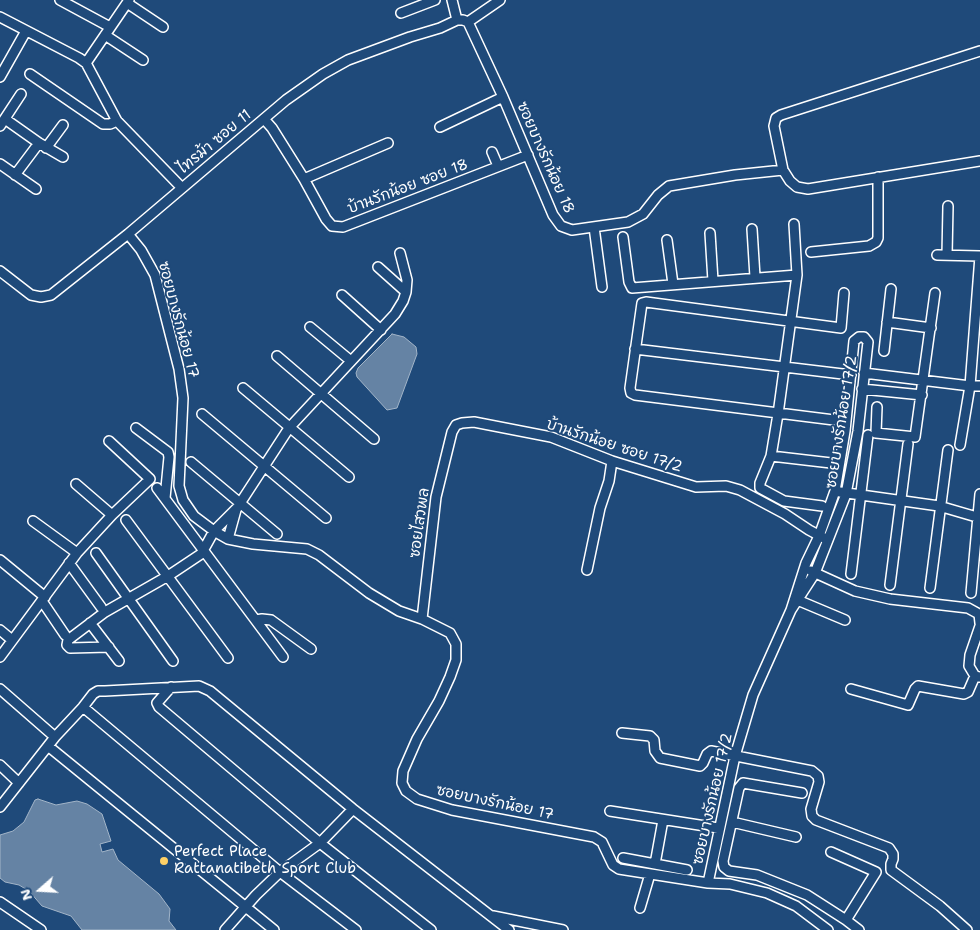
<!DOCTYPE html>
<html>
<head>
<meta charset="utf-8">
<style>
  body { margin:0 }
  #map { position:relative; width:980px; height:930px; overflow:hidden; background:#1f4a7a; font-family:"Shantell Sans",sans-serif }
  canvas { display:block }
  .north { position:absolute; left:15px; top:865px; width:50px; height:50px; -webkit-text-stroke:4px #1f4a7a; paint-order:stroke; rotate:251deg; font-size:14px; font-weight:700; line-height:20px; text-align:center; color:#fff }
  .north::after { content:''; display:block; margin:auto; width:18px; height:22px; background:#fff; clip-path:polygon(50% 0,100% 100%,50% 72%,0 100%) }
</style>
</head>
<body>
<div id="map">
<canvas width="980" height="930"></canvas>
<div class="north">N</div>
</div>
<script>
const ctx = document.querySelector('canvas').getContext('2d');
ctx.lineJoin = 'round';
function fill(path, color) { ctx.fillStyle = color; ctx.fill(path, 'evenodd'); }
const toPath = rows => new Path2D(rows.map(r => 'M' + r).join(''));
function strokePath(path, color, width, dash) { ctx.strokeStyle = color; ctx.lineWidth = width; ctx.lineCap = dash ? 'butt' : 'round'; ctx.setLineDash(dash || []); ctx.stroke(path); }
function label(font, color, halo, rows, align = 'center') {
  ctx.font = font + ' "Shantell Sans","Playpen Sans Thai",sans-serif'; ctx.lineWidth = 4; ctx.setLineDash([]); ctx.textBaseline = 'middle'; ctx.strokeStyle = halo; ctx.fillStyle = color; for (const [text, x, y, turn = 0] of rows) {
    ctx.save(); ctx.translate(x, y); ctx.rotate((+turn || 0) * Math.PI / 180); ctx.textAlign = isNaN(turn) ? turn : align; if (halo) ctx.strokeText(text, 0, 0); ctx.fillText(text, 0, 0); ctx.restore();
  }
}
const water = toPath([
  [392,334,404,337,416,347,417,354,397,408,387,410,357,377,356,373,358,368,392,334],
  [38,799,56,805,77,801,87,804,102,814,111,841,100,844,102,852,113,849,118,860,159,894,170,909,169,921,176,930,82,930,71,916,42,906,29,891,19,885,5,882,0,878,0,835,13,831,24,822,35,800,38,799]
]);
fill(water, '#6583a4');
strokePath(water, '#a3b5c8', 1);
const minor = toPath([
  [60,0,110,27],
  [452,0,457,20],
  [127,3,163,27],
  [401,13,435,0],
  [0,17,79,58,86,63,117,121,182,188],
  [468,22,503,97,553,215,561,226,572,230,628,222,643,214,658,195,669,186,735,175,783,170],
  [468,22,500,0],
  [105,35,143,60],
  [980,51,781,115,776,118,774,126,783,170,790,181,797,187,808,189,980,161],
  [86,63,129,0],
  [30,74,103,124,110,124,117,121],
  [0,77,26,31],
  [5,119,39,143,63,157],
  [264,119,272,128,304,179,326,219,332,226,343,227,528,155],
  [0,126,21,94],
  [440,127,503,97],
  [46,148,63,125],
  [492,152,498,166],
  [0,164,36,189],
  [15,175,39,143],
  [304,179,388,143],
  [794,224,797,275,778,414,771,456,760,483,760,488,784,501,822,506],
  [594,227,602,287],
  [752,229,755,277],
  [710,233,713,281],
  [128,234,141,250,155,275,179,369,183,398,179,486,183,500,194,516,214,531,228,539,253,544,307,549,319,555,369,593,399,611,422,619,450,633,456,644,456,660,450,677,439,701,417,739,403,771,402,783,406,791,417,799,452,810,594,837,602,842,613,865,619,869,708,883,730,884,767,893,796,906,828,930],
  [623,237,629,282,632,288,797,275],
  [667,240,673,284],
  [811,252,869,246,876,242,878,238,878,177],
  [937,255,980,256],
  [947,255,948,206],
  [378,267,406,292],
  [0,271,31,295,41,297,51,295,128,234,286,100,323,74,348,60,410,37,440,28,457,20,463,20,468,22],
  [342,295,381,330],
  [887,322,931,328],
  [310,327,351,361],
  [635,349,851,375],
  [884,351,891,289],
  [277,356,374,439],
  [864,373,970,386,980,386],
  [243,388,349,477],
  [862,389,922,395],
  [877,407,876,433,915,437,935,293],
  [202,414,326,518],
  [834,420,635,395,631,393,630,388,642,303,646,302,841,328,844,293],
  [136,428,168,452,169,457,165,498],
  [960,445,970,386,980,256],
  [771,456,831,463],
  [191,462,277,534],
  [76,484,112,515],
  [157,488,283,657],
  [840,492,939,506,980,518],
  [126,520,228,658],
  [33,521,77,553],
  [228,539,236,510],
  [96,553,173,661],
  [0,560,45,597],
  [69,563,101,607],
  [587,570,600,508,609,481,612,461],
  [811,571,855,591,890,599,968,608,979,614,980,623],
  [851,574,868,435],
  [890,585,908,444],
  [930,588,948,450],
  [971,593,980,494],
  [795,599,845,620],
  [42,601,65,635],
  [422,619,436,497,452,432,456,425,462,423,474,422,551,437,612,461,696,487,726,486,740,490,785,514,809,530,824,538],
  [256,620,262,619,271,620,311,649],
  [90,623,119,661],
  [0,630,12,640],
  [109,647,70,648,67,645,68,640,105,612,168,576,201,554,204,549,214,531,237,508,289,428,395,314,403,301,406,292,407,280,400,253],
  [0,657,77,553,112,515,150,479,109,441],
  [980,677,975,676,969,666,970,655,980,626],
  [171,687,157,703,159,707,320,843,431,930],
  [0,689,55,737],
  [851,689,908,705,915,689,918,686,964,694,968,692,975,676],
  [83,707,280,872,356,930],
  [622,733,650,736,654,740,655,751,660,758,700,766,703,763,707,754,711,751,812,771,818,776,819,782,811,809,812,816,816,820,889,848,893,854,893,859,891,864,891,870,940,906,967,930],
  [48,746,274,930],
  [0,765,19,783],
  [802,793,743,783,739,788,723,861,724,867,729,871,757,875,807,895,846,920,859,930],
  [0,807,55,737,83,707,93,694,98,691,105,691,199,686,210,691,353,809,509,930],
  [610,811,718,828],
  [732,822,796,837],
  [831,852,876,872,846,920],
  [623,858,687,870],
  [655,864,663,820],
  [708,883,735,756,753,695,791,610,815,573,846,494,858,431,868,342,864,337,859,337,854,341,845,431,835,491,819,536,806,563,791,610],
  [0,902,41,930],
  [640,908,650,874],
  [493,916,563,930],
  [225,930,256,895,280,872,320,843,353,809]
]);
strokePath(minor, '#fff', 12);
strokePath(minor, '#1f4a7a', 9);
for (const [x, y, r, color] of [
  [164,861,5,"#ffd166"]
]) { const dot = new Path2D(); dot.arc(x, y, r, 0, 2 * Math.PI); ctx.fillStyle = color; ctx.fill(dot); strokePath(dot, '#1f4a7a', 2); }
label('15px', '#fff', '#1f4a7a', [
  ["ไทรม้า ซอย 11",215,142,-40],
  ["ซอยบางรักน้อย 18",545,158,66],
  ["บ้านรักน้อย ซอย 18",408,187,-21],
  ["ซอยบางรักน้อย 17",178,320,75],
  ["ซอยบางรักน้อย 17/2",842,422,-81],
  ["บ้านรักน้อย ซอย 17/2",614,446,18],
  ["ซอยไสวพล",420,523,-82],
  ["ซอยบางรักน้อย 17/2",713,799,-77],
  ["ซอยบางรักน้อย 17",495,803,12]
]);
label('15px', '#fff', '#1f4a7a', [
  ["Perfect Place",174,852],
  ["Rattanatibeth Sport Club",174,869]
], 'left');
</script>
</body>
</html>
